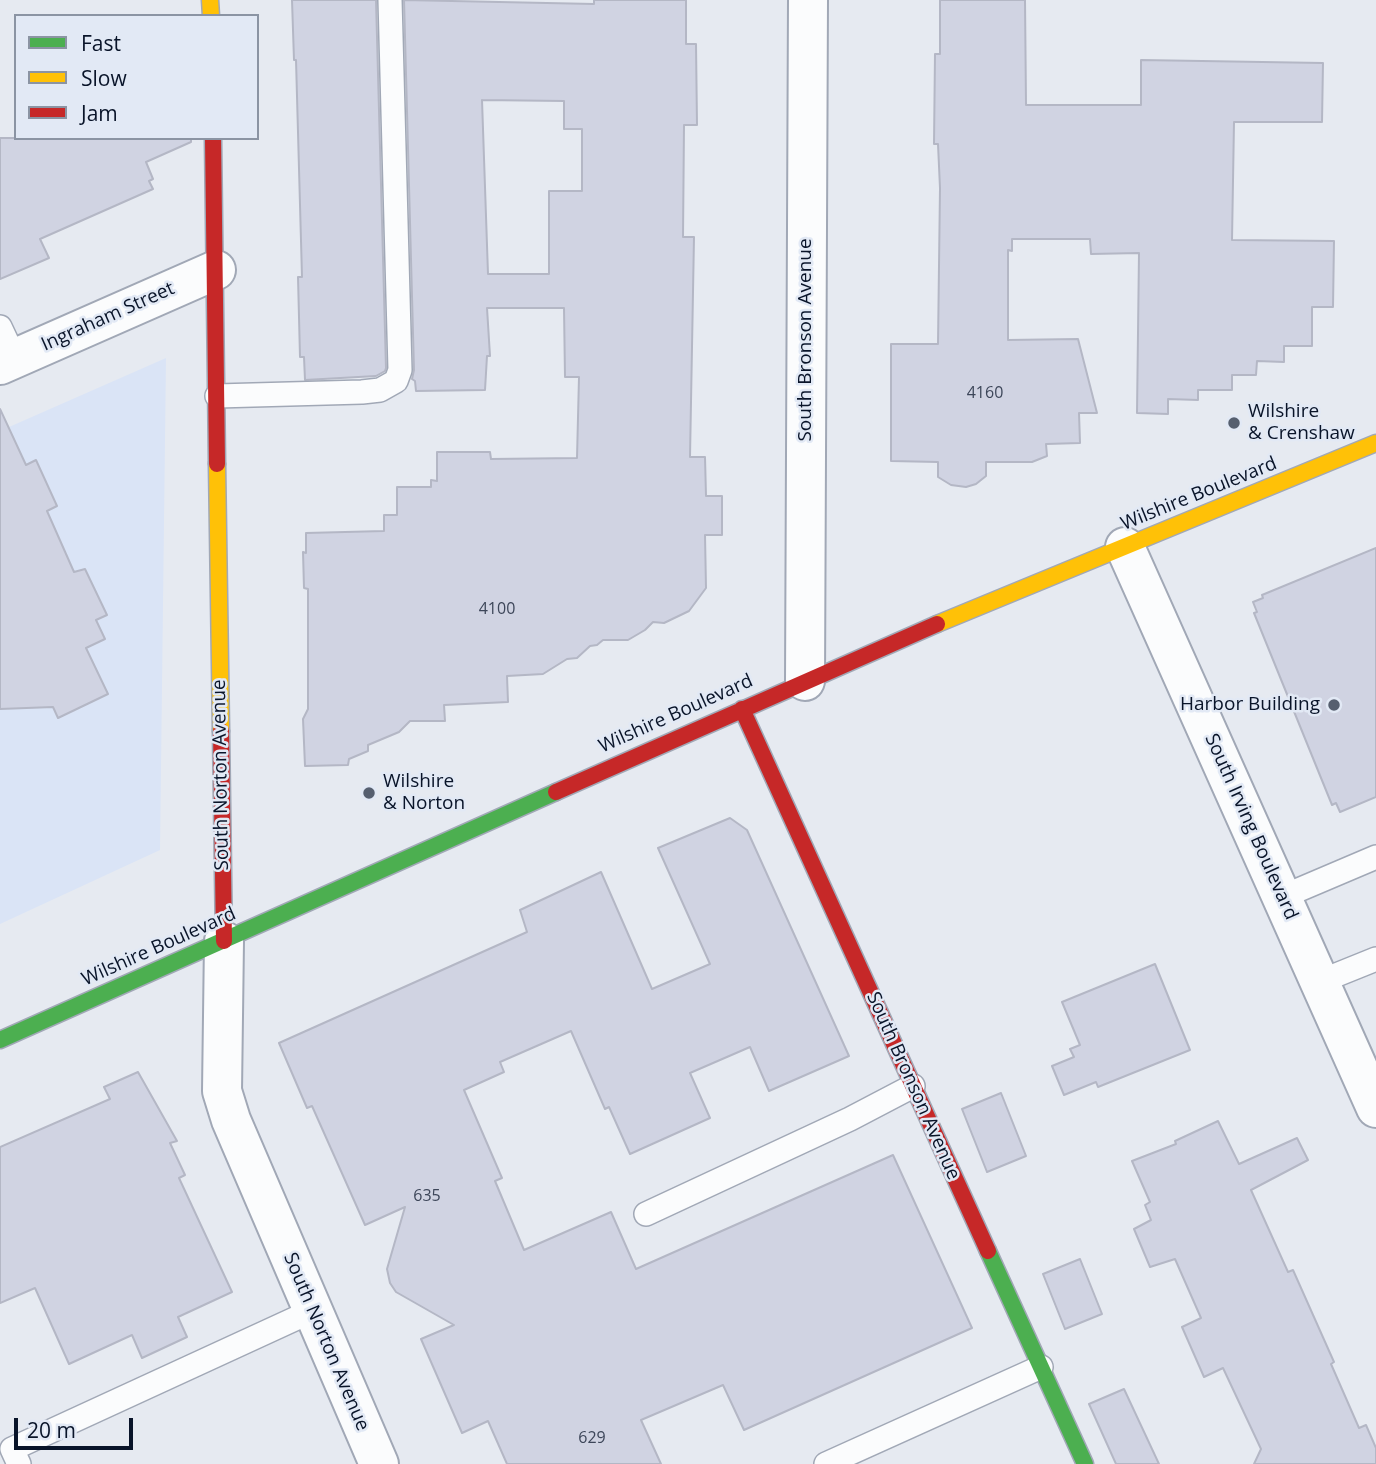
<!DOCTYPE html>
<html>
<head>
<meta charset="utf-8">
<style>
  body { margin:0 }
  #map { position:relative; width:1376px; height:1464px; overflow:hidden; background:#e6eaf1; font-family:"Open Sans",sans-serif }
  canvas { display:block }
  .legend { position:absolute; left:14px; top:14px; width:245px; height:126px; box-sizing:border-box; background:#e2e9f5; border:2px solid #8b94a3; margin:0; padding:9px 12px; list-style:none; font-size:21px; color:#091429 }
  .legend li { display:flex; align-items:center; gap:14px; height:35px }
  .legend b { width:35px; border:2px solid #8b94a3 }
  .scale { position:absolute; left:14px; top:1418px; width:119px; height:32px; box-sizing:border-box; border:4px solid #091429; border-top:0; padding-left:9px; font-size:21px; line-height:24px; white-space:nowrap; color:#091429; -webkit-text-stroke:5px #e2e9f5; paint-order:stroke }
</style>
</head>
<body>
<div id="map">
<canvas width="1376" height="1464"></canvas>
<ul class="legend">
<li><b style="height:9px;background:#4caf50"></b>Fast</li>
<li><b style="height:9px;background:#ffc107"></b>Slow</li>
<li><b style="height:9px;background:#c62828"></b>Jam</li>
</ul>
<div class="scale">20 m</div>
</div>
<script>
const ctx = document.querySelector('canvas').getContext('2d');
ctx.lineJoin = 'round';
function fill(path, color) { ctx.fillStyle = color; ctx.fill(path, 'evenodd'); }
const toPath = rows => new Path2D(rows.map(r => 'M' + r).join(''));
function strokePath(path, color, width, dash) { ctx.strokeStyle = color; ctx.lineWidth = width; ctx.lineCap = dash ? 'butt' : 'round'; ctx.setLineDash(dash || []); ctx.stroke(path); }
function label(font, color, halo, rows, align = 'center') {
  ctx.font = font + ' "Open Sans",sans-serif'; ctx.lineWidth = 5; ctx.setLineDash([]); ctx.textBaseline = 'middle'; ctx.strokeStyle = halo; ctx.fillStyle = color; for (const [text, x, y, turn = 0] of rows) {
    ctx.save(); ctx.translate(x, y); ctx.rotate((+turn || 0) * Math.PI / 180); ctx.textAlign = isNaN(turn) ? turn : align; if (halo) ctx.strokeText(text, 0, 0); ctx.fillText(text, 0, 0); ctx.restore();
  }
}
fill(toPath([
  [166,358,160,850,0,924,0,431]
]), '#dae4f6');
const building = toPath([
  [292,0,376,0,386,368,385,371,376,376,305,380,304,357,300,357,298,277,302,277,296,60,294,60,292,0],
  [404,0,594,4,594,0,686,0,686,44,696,44,697,125,684,125,683,237,694,237,690,457,705,457,706,496,722,496,722,535,705,535,706,588,689,611,664,623,653,622,645,630,628,640,603,640,597,645,590,646,577,658,567,659,543,674,507,676,508,702,444,705,445,721,410,721,399,732,368,745,368,751,349,759,348,765,305,766,303,719,308,709,308,589,304,588,303,552,306,553,306,533,384,531,384,515,397,515,397,487,431,487,431,480,437,481,437,452,490,452,491,459,577,458,579,377,565,377,564,308,487,308,490,356,487,356,485,390,416,391,415,381,412,379,414,370,404,0],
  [482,100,564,101,564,129,582,129,582,191,549,191,549,274,488,274,482,100],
  [940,0,1025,0,1026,105,1141,105,1141,60,1323,63,1322,122,1234,122,1232,240,1334,241,1333,307,1312,307,1312,346,1284,346,1284,362,1257,361,1256,375,1232,375,1232,390,1198,390,1198,400,1168,399,1168,414,1137,413,1139,253,1091,254,1090,239,1012,239,1012,251,1008,250,1008,340,1078,339,1097,413,1079,413,1080,443,1046,444,1047,456,1032,462,986,462,986,476,976,484,966,487,951,485,938,477,938,462,891,461,891,344,938,344,940,188,938,144,934,144,935,54,940,54,940,0],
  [0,138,191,138,191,142,146,162,153,179,149,181,153,189,40,239,49,258,0,279,0,138],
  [0,409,26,465,36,460,57,506,47,511,74,572,85,569,107,615,96,620,105,639,86,648,108,694,58,718,53,707,0,709,0,409],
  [1376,548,1376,797,1340,812,1336,803,1332,805,1254,613,1257,612,1253,602,1263,598,1262,595,1376,548],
  [730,818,747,830,849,1056,769,1091,750,1047,690,1073,710,1118,630,1154,609,1107,605,1109,571,1031,500,1062,504,1072,464,1090,502,1178,495,1181,524,1250,611,1212,636,1269,893,1155,972,1328,744,1430,723,1385,641,1420,661,1464,507,1464,488,1421,462,1433,421,1339,454,1325,396,1292,390,1283,387,1269,405,1207,365,1225,312,1106,307,1108,279,1043,527,932,520,910,601,872,652,989,710,964,658,848,730,818],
  [1155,964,1190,1050,1098,1087,1096,1082,1064,1095,1052,1066,1074,1057,1070,1049,1080,1045,1062,1002,1155,964],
  [138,1072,177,1141,170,1143,185,1175,179,1178,232,1292,178,1317,187,1337,142,1358,132,1335,69,1364,35,1288,0,1303,0,1147,110,1099,104,1087,138,1072],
  [1001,1093,1026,1156,987,1172,962,1109,1001,1093],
  [1218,1121,1239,1164,1297,1138,1308,1160,1251,1190,1288,1272,1293,1270,1334,1362,1331,1364,1359,1428,1366,1425,1376,1448,1376,1464,1254,1464,1261,1449,1223,1368,1204,1377,1182,1327,1201,1318,1175,1259,1150,1267,1134,1229,1151,1220,1145,1205,1150,1202,1132,1161,1176,1144,1175,1141,1218,1121],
  [1080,1259,1102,1314,1065,1329,1043,1274,1080,1259],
  [1124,1389,1159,1464,1116,1464,1089,1404,1124,1389]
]);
fill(building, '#d0d3e2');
strokePath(building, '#b4b7c5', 2);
const lane = toPath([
  [0,327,15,359],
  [217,396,362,392,380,390,396,381,400,370,390,0],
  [1282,897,1376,857],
  [1319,982,1376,959],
  [646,1214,850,1119,913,1086],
  [19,1464,12,1449,312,1311],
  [826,1464,1041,1367]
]);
const street = toPath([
  [0,365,216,270],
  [1125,547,1376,1108],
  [805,681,808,0],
  [224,941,222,1091,231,1120,379,1464]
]);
const fast = toPath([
  [0,1040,556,792],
  [988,1251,1085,1464]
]);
const slow = toPath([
  [210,0,211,16],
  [217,464,221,731],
  [937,624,1376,443]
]);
const jam = toPath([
  [213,138,217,464],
  [742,709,988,1251],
  [221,731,224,941],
  [556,792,937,624]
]);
strokePath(lane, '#a1a8b6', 26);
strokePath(street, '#a1a8b6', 42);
strokePath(fast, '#a1a8b6', 19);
strokePath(slow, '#a1a8b6', 19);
strokePath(jam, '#a1a8b6', 19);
strokePath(lane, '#fbfcfd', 23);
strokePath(street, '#fbfcfd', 38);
strokePath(fast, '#4caf50', 16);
strokePath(slow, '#ffc107', 16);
strokePath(jam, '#c62828', 16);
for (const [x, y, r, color] of [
  [1234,423,7,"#565f6f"],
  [1334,705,7,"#565f6f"],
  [369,793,7,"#565f6f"]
]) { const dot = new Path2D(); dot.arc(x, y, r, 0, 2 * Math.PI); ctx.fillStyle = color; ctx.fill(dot); strokePath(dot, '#e2e9f5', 2.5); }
label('16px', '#3d4659', null, [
  ["4160",985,393],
  ["4100",497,609],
  ["635",427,1196],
  ["629",592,1438]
]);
label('19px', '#091429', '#e2e9f5', [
  ["Ingraham Street",108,317,-24],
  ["South Bronson Avenue",806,340,-90],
  ["Wilshire Boulevard",1199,494,-22],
  ["Wilshire Boulevard",676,714,-24],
  ["South Norton Avenue",221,775,-91],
  ["South Irving Boulevard",1251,827,66],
  ["Wilshire Boulevard",159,947,-24],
  ["South Bronson Avenue",913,1086,66],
  ["South Norton Avenue",326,1342,67]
]);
label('19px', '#091429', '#e2e9f5', [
  ["Wilshire",1248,412],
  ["& Crenshaw",1248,434],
  ["Harbor Building",1320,705,"right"],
  ["Wilshire",383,782],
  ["& Norton",383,804]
], 'left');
</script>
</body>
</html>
